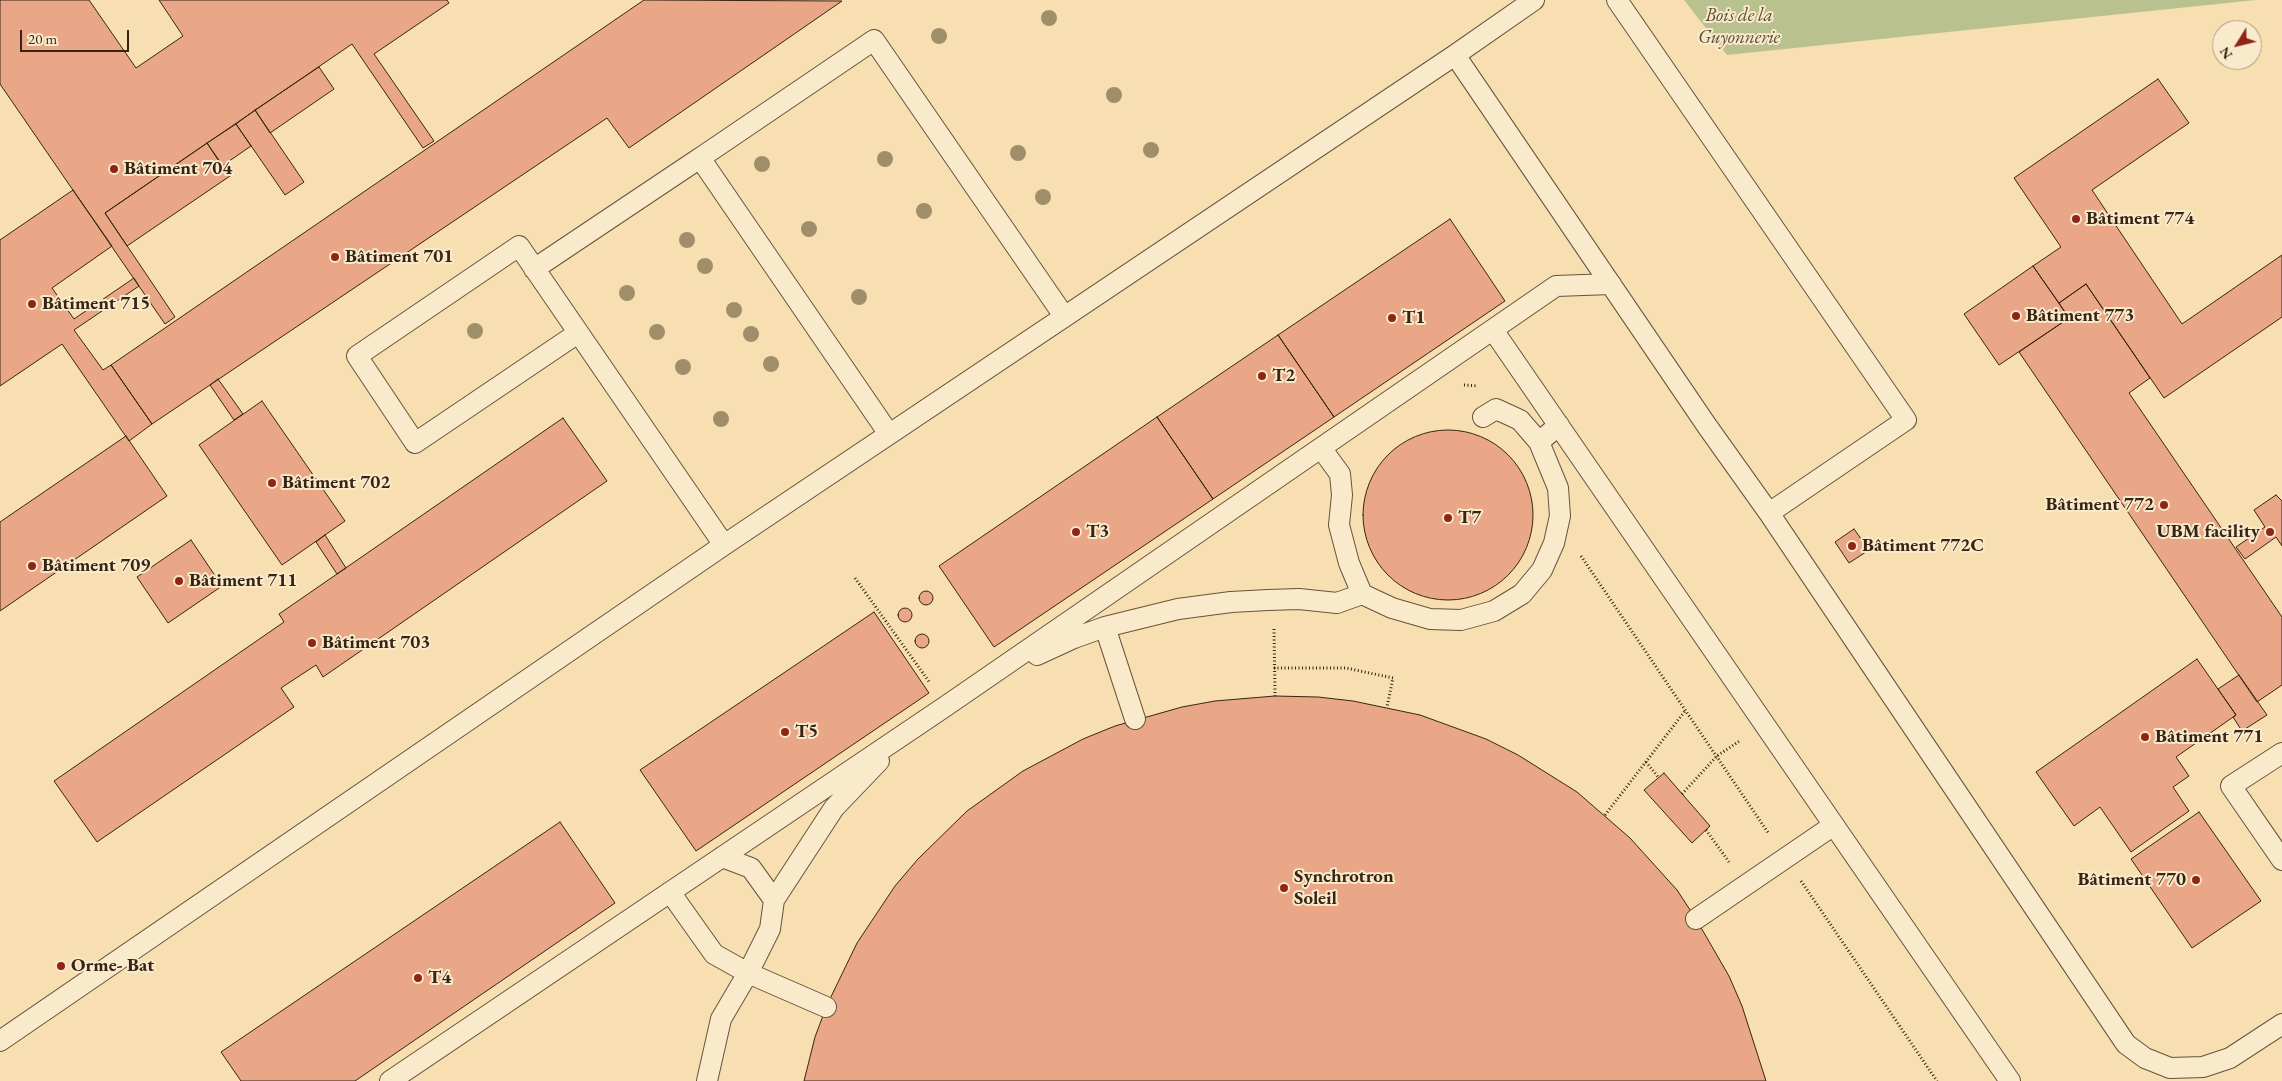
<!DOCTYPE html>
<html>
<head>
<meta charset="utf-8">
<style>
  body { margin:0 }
  #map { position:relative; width:2282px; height:1081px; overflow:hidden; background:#f7dfb1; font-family:"EB Garamond",serif }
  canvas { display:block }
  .north { position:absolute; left:2212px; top:20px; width:50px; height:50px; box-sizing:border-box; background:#faeacc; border:1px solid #ac9b82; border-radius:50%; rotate:234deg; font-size:14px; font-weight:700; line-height:20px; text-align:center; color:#372413 }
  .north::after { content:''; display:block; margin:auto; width:18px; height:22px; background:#8f2418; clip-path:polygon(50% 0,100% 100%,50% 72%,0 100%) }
  .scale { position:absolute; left:20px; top:30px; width:109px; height:22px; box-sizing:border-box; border:2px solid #372413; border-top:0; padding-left:6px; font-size:15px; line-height:18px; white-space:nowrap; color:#372413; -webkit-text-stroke:4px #faeacc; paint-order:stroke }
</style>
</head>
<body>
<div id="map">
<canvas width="2282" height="1081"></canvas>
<div class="north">N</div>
<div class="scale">20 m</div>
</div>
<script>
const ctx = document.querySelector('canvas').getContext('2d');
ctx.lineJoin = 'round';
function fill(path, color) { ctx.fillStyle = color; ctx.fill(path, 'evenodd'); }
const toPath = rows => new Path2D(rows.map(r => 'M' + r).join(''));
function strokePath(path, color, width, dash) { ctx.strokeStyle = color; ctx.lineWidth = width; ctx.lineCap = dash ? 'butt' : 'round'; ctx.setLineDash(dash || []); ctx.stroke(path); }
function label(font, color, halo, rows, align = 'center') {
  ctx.font = font + ' "EB Garamond",serif'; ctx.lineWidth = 4; ctx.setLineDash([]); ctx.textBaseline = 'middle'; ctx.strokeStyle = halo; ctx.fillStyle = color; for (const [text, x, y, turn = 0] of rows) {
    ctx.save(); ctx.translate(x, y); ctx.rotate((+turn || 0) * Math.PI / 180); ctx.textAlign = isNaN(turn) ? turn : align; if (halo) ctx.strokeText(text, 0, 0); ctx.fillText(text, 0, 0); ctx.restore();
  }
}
fill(toPath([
  [1684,0,2256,0,1727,55]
]), '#b9c28e');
const building = toPath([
  [0,0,89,0,136,68,183,36,159,0,447,0,449,3,374,54,434,141,423,148,352,44,105,213,175,317,165,324,0,84,0,0],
  [644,0,842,1,629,148,607,118,152,424,111,365,644,0],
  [319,67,334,89,270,133,255,110,319,67],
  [2158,79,2189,123,2092,190,2182,324,2282,255,2282,317,2164,398,2086,284,2059,303,2033,266,2061,247,2014,178,2158,79],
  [255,110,304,182,285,195,236,124,255,110],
  [236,124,251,146,222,166,207,143,236,124],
  [207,143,230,176,127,246,105,213,207,143],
  [73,190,112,246,52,288,74,319,134,278,139,286,74,330,103,370,111,365,152,424,129,441,62,344,0,386,0,240,73,190],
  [1450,219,1505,301,1334,417,1278,335,1450,219],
  [2033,266,2069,318,1999,365,1964,314,2033,266],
  [2086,284,2150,378,2129,393,2282,617,2282,685,2257,702,2019,352,2069,318,2059,303,2086,284],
  [1278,335,1334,417,1213,499,1157,417,1278,335],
  [218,379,243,414,234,420,210,385,218,379],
  [262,401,345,521,282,565,199,445,262,401],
  [1157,417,1213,499,994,647,939,566,1157,417],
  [563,418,607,481,323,677,316,665,281,688,294,707,97,842,54,781,284,622,279,614,563,418],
  '1363 515a85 85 0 1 1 170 0a85 85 0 1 1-170 0Z',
  [126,436,167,496,0,611,0,522,126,436],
  [2276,495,2282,501,2282,546,2276,537,2245,559,2236,547,2265,527,2254,510,2276,495],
  [1854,529,1869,550,1849,563,1835,542,1854,529],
  [325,535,346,568,337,574,316,542,325,535],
  [191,540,222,586,168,623,137,577,191,540],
  '919 598a7 7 0 1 1 14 0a7 7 0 1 1-14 0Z',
  '898 615a7 7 0 1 1 14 0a7 7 0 1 1-14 0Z',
  [874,612,929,693,696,851,640,770,874,612],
  '915 641a7 7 0 1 1 14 0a7 7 0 1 1-14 0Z',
  [2197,659,2236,715,2176,757,2189,776,2173,787,2189,811,2131,852,2100,807,2074,826,2036,772,2197,659],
  [2239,675,2267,715,2242,731,2233,717,2236,715,2218,689,2239,675],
  [1275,696,1318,697,1353,701,1420,715,1486,739,1518,755,1577,792,1630,838,1677,890,1696,919,1729,976,1742,1006,1766,1081,804,1081,815,1037,827,1005,857,943,895,886,918,859,967,811,1023,771,1083,739,1115,726,1182,707,1215,701,1275,696],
  [1664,773,1710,826,1692,843,1644,790,1664,773],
  [2199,812,2261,901,2192,948,2131,859,2199,812],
  [560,822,615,903,355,1081,241,1081,221,1052,560,822]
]);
fill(building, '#e9a787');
strokePath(building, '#372413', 1);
const lane = toPath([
  [1617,0,1906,420,1769,513],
  [1455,55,1707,426,1769,513,2126,1044,2145,1058,2170,1068,2203,1067,2230,1058,2282,1024],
  [700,158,874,40,1064,316],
  [534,269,700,158,889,434],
  [1493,330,2010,1081],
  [578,333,415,443,357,356,519,246,724,545],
  [1483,417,1496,409,1520,420,1539,442],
  [1321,448,1340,474,1342,495,1339,525,1349,563,1362,594,1392,608,1430,619,1461,620,1494,611,1522,594,1542,570,1554,543,1560,516,1558,488,1539,442,1559,425],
  [1105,627,1135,719],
  [1037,655,1074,638,1105,627,1178,609,1231,602,1268,600,1299,599,1337,603,1362,594],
  [2282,753,2231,786,2282,860],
  [722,857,751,868,774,900],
  [670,892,714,954,748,973,826,1007],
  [1696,919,1834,825],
  [0,1041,724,545,1455,55,1534,0],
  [390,1081,946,706,1556,286,1611,284],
  [707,1081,721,1019,748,973,770,929,774,900,834,808,879,761]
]);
strokePath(lane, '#67533a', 22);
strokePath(toPath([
  [1464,385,1478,386],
  [1581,556,1769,834],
  [855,578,930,683],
  [1274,629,1275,696],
  [1274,668,1346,668,1393,678,1387,707],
  [1646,762,1659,778],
  [1682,794,1717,756,1741,740],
  [1605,815,1685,711],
  [1706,830,1729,862],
  [1801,881,1937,1081]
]), '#372413', 3, [1, 2.5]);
strokePath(lane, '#faeacc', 20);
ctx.fillStyle = '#a08e6b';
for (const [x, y] of [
  [1049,18],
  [939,36],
  [1114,95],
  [1151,150],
  [1018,153],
  [885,159],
  [762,164],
  [1043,197],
  [924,211],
  [809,229],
  [687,240],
  [705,266],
  [627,293],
  [859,297],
  [734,310],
  [475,331],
  [657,332],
  [751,334],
  [771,364],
  [683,367],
  [721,419]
]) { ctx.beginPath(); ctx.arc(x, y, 8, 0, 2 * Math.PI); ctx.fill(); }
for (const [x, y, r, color] of [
  [114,169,5,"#8f2418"],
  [2076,219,5,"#8f2418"],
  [335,257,5,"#8f2418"],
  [32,304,5,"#8f2418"],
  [2016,316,5,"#8f2418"],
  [1392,318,5,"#8f2418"],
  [1262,376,5,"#8f2418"],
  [272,483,5,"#8f2418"],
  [2164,505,5,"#8f2418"],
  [1448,518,5,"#8f2418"],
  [1076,532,5,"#8f2418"],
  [2270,532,5,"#8f2418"],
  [1852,546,5,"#8f2418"],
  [32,566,5,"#8f2418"],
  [179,581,5,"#8f2418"],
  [312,643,5,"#8f2418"],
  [785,732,5,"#8f2418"],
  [2145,737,5,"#8f2418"],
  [2196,880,5,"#8f2418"],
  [1284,888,5,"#8f2418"],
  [61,966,5,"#8f2418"],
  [418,978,5,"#8f2418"]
]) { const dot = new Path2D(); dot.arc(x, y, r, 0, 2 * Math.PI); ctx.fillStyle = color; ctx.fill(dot); strokePath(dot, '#faeacc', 2); }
label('italic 19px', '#584c32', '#faeacc', [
  ["Bois de la",1739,16],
  ["Guyonnerie",1739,38]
]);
label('bold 19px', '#372413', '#faeacc', [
  ["Bâtiment 704",124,169],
  ["Bâtiment 774",2086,219],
  ["Bâtiment 701",345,257],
  ["Bâtiment 715",42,304],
  ["Bâtiment 773",2026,316],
  ["T1",1402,318],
  ["T2",1272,376],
  ["Bâtiment 702",282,483],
  ["Bâtiment 772",2154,505,"right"],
  ["T7",1458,518],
  ["T3",1086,532],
  ["UBM facility",2260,532,"right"],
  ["Bâtiment 772C",1862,546],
  ["Bâtiment 709",42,566],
  ["Bâtiment 711",189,581],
  ["Bâtiment 703",322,643],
  ["T5",795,732],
  ["Bâtiment 771",2155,737],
  ["Synchrotron",1294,877],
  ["Soleil",1294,899],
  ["Bâtiment 770",2186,880,"right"],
  ["Orme- Bat",71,966],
  ["T4",428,978]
], 'left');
</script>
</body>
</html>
